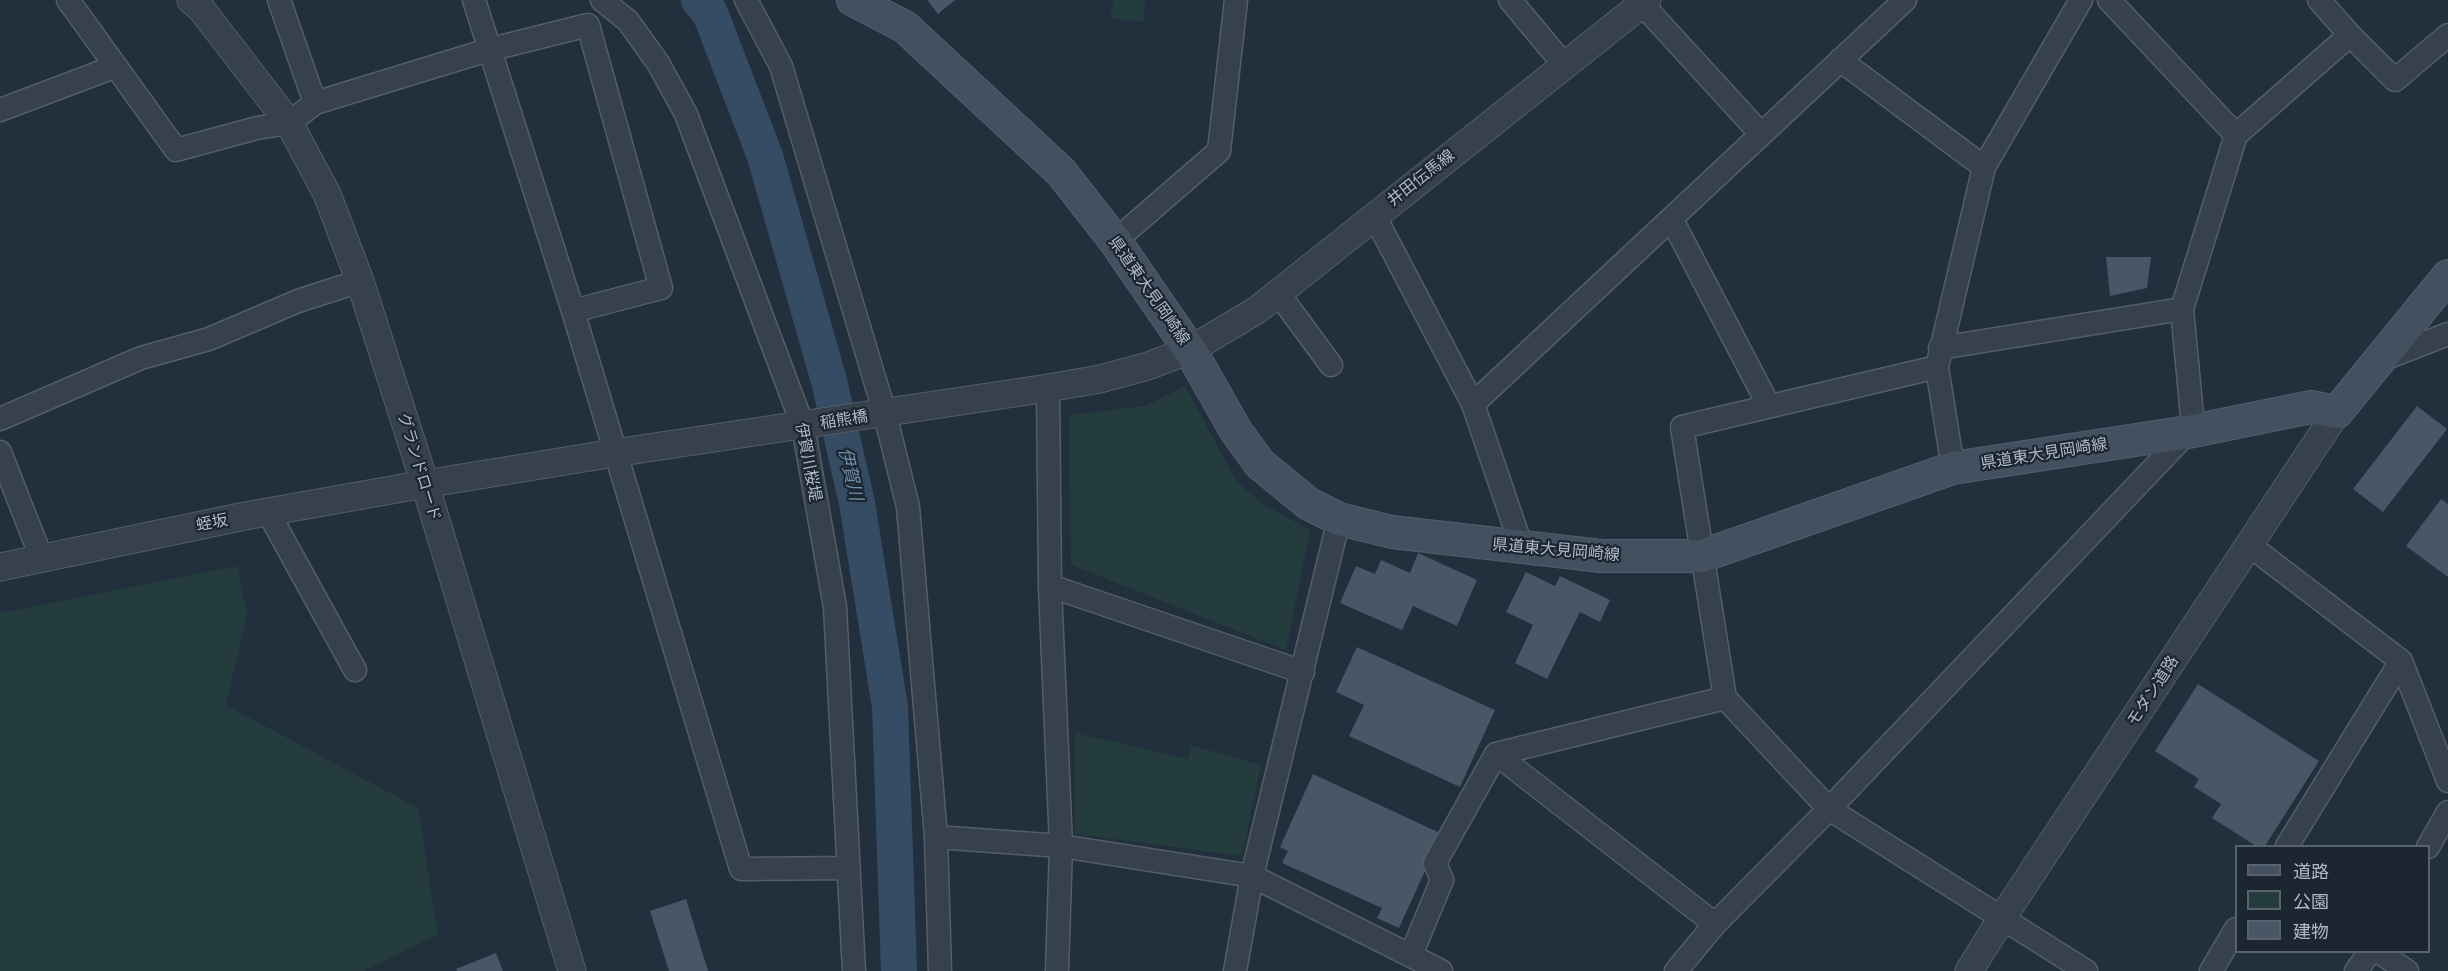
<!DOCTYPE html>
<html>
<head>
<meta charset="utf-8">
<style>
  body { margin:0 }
  #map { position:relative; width:2448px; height:971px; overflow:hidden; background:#222f3c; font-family:Mulish,"Noto Sans JP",sans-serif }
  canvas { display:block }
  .legend { position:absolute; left:2235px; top:845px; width:195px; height:108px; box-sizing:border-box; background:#1b2631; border:2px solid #57626d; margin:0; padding:8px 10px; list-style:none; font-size:18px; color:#b1bbc8 }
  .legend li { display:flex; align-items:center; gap:12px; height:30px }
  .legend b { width:30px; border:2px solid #57626d }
</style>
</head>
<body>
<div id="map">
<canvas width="2448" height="971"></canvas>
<ul class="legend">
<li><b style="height:8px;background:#44505f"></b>道路</li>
<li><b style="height:16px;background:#243c3d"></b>公園</li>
<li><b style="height:16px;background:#485665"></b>建物</li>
</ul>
</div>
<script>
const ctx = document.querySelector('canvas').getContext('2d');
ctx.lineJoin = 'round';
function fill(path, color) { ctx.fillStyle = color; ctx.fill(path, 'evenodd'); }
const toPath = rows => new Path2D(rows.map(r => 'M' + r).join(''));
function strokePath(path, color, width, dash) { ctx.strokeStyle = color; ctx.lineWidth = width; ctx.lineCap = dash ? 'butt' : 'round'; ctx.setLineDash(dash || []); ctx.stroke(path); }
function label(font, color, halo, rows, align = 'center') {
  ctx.font = font + ' Mulish,"Noto Sans JP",sans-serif'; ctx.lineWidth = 4.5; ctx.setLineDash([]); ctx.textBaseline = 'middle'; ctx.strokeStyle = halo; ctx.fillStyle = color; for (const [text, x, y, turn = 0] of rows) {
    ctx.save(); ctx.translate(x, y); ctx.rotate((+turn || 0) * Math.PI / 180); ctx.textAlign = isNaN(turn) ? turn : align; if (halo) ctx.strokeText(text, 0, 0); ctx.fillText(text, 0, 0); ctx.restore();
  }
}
fill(toPath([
  [1115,0,1145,0,1144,22,1116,19,1110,16],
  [1185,386,1237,482,1265,505,1310,530,1286,650,1071,565,1069,415,1145,406],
  [237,566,247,614,226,705,418,808,438,934,364,971,0,971,0,613],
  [1075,733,1188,759,1190,745,1261,765,1242,856,1075,834]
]), '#243c3d');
strokePath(toPath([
  [699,0,710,13,765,156,829,381,857,503,890,707,899,971]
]), '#354c64', 36);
fill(toPath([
  [927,0,955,0,938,14],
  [2106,257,2151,257,2147,288,2110,296],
  [2417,406,2447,429,2383,512,2353,489],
  [2441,499,2448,504,2448,577,2406,546],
  [1418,553,1477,580,1457,626,1413,606,1402,630,1340,603,1356,566,1375,574,1381,560,1410,573],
  [1526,572,1555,586,1560,576,1610,600,1600,622,1580,612,1547,679,1515,663,1533,625,1506,612],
  [1357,647,1495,710,1460,787,1349,736,1364,705,1336,692],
  [2198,684,2319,761,2265,846,2256,846,2212,818,2221,804,2194,787,2199,779,2155,751],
  [1313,774,1442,834,1399,928,1377,918,1382,908,1282,863,1288,851,1280,847],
  [686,899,708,971,669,971,650,911],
  [496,953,503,971,457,971,456,969]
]), '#485665');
const minor = toPath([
  [68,0,176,150,257,128,289,123,315,103,279,0],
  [474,0,573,311,741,869,848,868],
  [602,0,628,21,658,63,686,114,803,426,835,607,854,971],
  [746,0,781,66,885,414,908,507,936,837,940,971],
  [1510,0,1566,67],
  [2109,0,2236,135],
  [2319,0,2350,35,2395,80,2448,35],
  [1642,4,1761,134],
  [1840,60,1984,167],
  [315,103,488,50,588,25,661,288,573,311],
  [0,110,114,67],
  [1374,215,1473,404,1522,548],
  [1672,220,1769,406],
  [1115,241,1219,151,1236,0],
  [1278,293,1331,365],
  [1940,348,2182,309],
  [2381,360,2448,334],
  [1937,367,1682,427,1725,698,1829,809,2086,971],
  [1048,388,1050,586,1061,846,1057,971],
  [1473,404,1905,0],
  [0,419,141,358,209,339,298,301,360,281],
  [0,452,41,557],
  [1953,468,1937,367,1984,167,2081,0],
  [268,512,355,670],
  [2249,545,2401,661,2448,781],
  [1050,586,1303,672],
  [1496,754,1715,924],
  [936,837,1061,846,1252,876,1441,971],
  [2287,846,2401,661],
  [2428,847,2448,812],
  [2379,952,2407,971],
  [1411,955,1442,880,1435,863,1496,754,1725,698],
  [1235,971,1252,876,1339,519],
  [1676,971,1715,924,1829,809,2188,432,2192,416,2182,309,2236,135,2350,35],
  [2211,971,2236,929],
  [2356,971,2370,952]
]);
const tertiary = toPath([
  [191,0,202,10,289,123,327,194,360,281,425,484,572,971],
  [0,567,245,516,425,484,614,453,1048,388,1100,379,1148,366,1190,350,1257,310,1647,0],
  [1969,971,2002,918,2337,412]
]);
const secondary = toPath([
  [853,0,905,27,1061,172,1115,241,1190,350,1236,431,1260,464,1309,504,1339,519,1392,532,1601,556,1702,556,1953,468,2188,432,2311,407,2337,412,2448,276]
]);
strokePath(minor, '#545e6a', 25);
strokePath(tertiary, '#545e6a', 29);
strokePath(secondary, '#545e6a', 34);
strokePath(minor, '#36414c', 22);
strokePath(tertiary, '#36414c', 27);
strokePath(secondary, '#44505f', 32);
label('16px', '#b1bbc8', '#1b2631', [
  ["井田伝馬線",1421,178,-38],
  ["県道東大見岡崎線",1149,291,55],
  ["稲熊橋",844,420,-9],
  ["県道東大見岡崎線",2044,454,-9],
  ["伊賀川桜堤",808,462,79],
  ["グランドロード",419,467,73],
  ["蛭坂",212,523,-11],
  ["県道東大見岡崎線",1556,550,5],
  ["モダン道路",2153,691,-57]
]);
label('italic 18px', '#708fac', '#1b2631', [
  ["伊賀川",850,474,77]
]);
</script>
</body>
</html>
